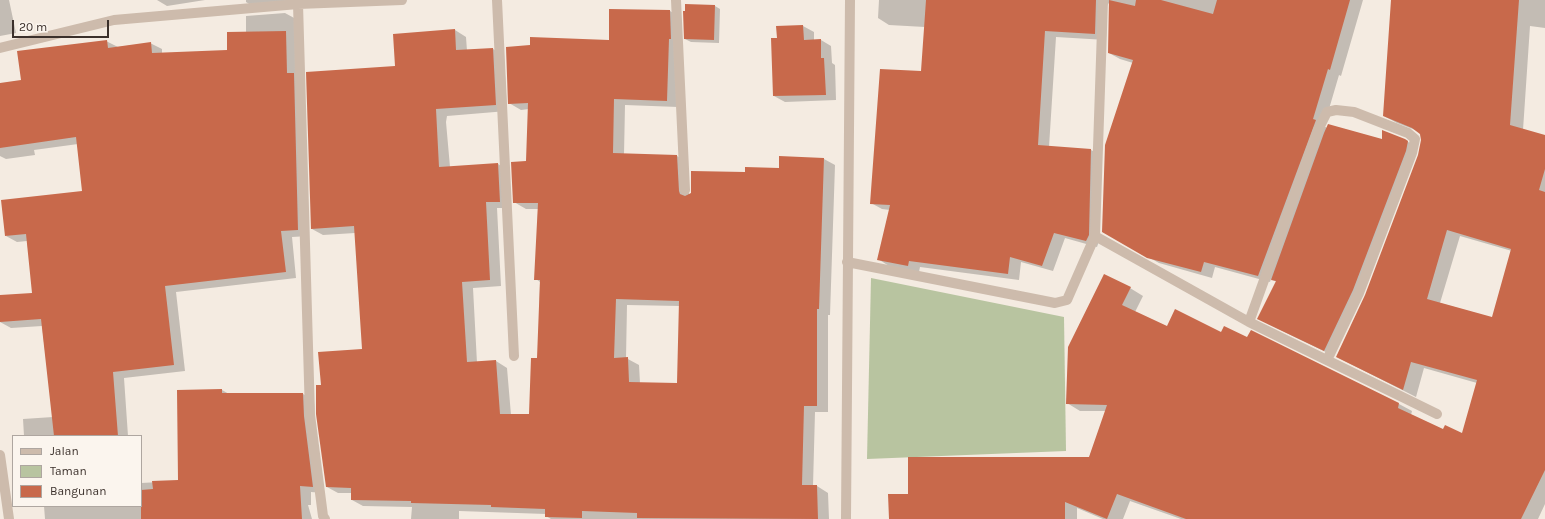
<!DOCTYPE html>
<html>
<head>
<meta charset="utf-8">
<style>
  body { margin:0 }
  #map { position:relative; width:1545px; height:519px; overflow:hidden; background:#f4ebe1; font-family:Karla,sans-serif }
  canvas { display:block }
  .legend { position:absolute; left:12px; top:435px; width:130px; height:72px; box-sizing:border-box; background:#fbf5ee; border:1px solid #aea6a0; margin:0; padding:5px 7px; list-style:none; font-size:12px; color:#3b302b }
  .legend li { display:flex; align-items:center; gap:8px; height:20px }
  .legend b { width:20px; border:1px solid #aea6a0 }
  .scale { position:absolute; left:12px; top:20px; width:97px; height:18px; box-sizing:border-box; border:2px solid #3b302b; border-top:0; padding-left:5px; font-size:12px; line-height:14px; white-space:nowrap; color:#3b302b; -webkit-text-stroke:3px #fbf5ee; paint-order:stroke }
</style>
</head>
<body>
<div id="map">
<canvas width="1545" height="519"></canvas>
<ul class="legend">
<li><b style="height:5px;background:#cdbbac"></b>Jalan</li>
<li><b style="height:11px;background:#b8c4a0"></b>Taman</li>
<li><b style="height:11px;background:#c8694b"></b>Bangunan</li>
</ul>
<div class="scale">20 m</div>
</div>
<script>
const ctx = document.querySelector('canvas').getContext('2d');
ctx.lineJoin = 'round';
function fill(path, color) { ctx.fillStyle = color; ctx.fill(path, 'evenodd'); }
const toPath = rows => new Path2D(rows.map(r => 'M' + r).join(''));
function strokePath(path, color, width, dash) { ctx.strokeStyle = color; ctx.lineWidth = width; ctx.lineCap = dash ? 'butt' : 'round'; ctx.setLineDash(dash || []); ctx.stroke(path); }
fill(toPath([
  [871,278,1064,317,1066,451,867,459]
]), '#b8c4a0');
fill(toPath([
  [0,0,9,0,16,33,0,36],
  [157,0,205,0,167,6],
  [246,0,295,0,256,8,246,2],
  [879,0,1363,0,1341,76,1339,75,1324,126,1327,128,1383,140,1404,140,1414,145,1334,356,1268,324,1277,282,1271,279,1270,282,1215,267,1212,278,1159,263,1103,232,1133,63,1120,59,1109,53,1110,1,1107,6,1106,40,1056,37,1049,147,1091,150,1102,156,1099,241,1097,247,1065,238,1053,271,1021,262,1019,280,920,267,919,272,889,266,878,259,890,210,882,209,871,203,922,72,925,27,889,25,878,18],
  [1392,0,1545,0,1545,28,1530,26,1523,130,1545,136,1545,504,1538,519,1181,519,1130,501,1123,519,1103,519,1077,508,1077,519,890,519,909,495,1089,458,1106,411,1080,411,1067,403,1130,288,1143,296,1135,312,1167,328,1222,333,1248,338,1251,331,1399,404,1412,411,1411,415,1443,430,1463,435,1477,383,1424,368,1416,397,1337,357,1366,296,1419,156,1422,140,1420,134,1418,131,1397,123,1384,116],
  [1460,236,1512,251,1493,318,1440,303],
  [715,6,720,9,719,43,691,42,685,39],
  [670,11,681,18,678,107,625,105,624,155,677,156,688,163,689,195,746,173,780,169,824,159,835,165,830,315,828,315,828,412,815,412,813,486,817,486,828,493,829,519,551,519,546,516,546,514,459,511,459,519,411,519,412,507,363,506,352,500,352,493,338,493,327,487,322,386,363,350,355,233,323,235,312,229,396,67,455,30,466,37,467,51,493,49,504,55,507,111,447,116,446,122,450,167,498,164,509,171,511,208,497,208,501,286,473,288,477,363,496,361,507,368,511,415,530,415,538,359,540,282,536,279,538,209,526,209,514,202,527,162,529,109,521,110,509,103,610,41],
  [627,305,680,306,678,384,640,383,639,365,626,358],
  [285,13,296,19,309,236,292,237,296,278,176,292,185,371,124,378,128,436,24,436,23,419,53,417,42,326,11,328,0,322,0,296,34,294,27,241,17,242,6,236,83,191,78,144,34,150,35,155,6,159,0,156,0,84,22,81,106,41,118,47,150,43,162,49,162,54,246,171,246,16],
  [803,26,814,32,814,41,821,40,831,46,832,63,835,65,836,100,785,102,774,96,778,39],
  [222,390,229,394,303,394,314,400,315,423,324,493,311,492,311,505,308,505,312,519,45,519,44,506,141,506,141,483,179,481,178,391]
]), '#0003');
fill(toPath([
  [926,0,1096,0,1095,34,1045,31,1038,145,1091,149,1089,235,1086,241,1054,233,1042,266,1010,257,1008,274,909,261,908,266,877,260,890,205,870,204,880,69,921,71],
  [1109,0,1135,6,1136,0,1161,0,1213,14,1217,0,1350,0,1330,70,1328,69,1313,119,1316,120,1258,276,1204,262,1201,272,1147,258,1102,232,1105,145,1133,60,1108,53],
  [1391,0,1519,0,1510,125,1545,135,1545,169,1539,190,1545,192,1545,470,1521,519,1186,519,1117,494,1107,519,1065,502,1065,519,889,519,888,494,908,494,908,457,1089,457,1107,405,1066,404,1068,347,1104,274,1131,287,1122,305,1167,326,1175,309,1221,332,1224,326,1247,337,1251,330,1399,403,1398,408,1443,429,1445,425,1462,433,1477,380,1411,362,1403,390,1336,357,1365,295,1418,155,1421,140,1420,134,1412,128,1383,116],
  [1447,230,1511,249,1492,317,1427,299],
  [685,4,715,5,714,40,684,39,683,11,685,11],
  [609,9,670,10,671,39,669,39,667,101,614,99,613,153,677,155,679,191,680,194,685,196,691,193,691,171,745,172,745,167,779,168,779,156,824,158,819,309,817,309,817,406,804,406,802,485,817,485,818,519,637,518,637,513,582,511,582,518,545,517,545,509,491,507,491,505,411,503,411,501,351,500,351,488,326,487,316,414,316,385,321,385,318,352,362,349,354,226,311,229,306,72,395,66,393,34,455,29,456,50,493,48,496,105,436,109,439,167,498,163,500,202,486,202,490,280,462,282,467,362,496,360,500,414,529,414,531,358,537,358,540,280,534,280,538,203,513,203,511,162,526,161,528,103,508,104,506,47,530,45,530,37,609,40],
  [616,299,679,301,677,383,629,382,628,357,614,358],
  [803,25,804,40,821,39,821,58,824,58,826,95,773,96,771,38,777,38,776,26],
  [286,31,287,73,294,73,298,230,281,231,286,272,165,286,174,365,113,372,118,436,54,436,41,319,0,322,0,295,32,293,26,234,5,236,1,200,82,191,76,137,0,148,0,83,21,80,17,51,107,40,108,48,151,42,152,53,227,50,227,32],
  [1328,124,1382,139,1382,130,1405,139,1408,141,1406,151,1353,290,1324,351,1257,319,1276,281,1271,280,1324,133],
  [222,389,222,393,303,393,304,416,313,487,300,486,302,519,141,519,141,490,153,489,152,481,178,480,177,390]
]), '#c8694b');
strokePath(toPath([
  [497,0,514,356],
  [676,0,685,190],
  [298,4,310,415,323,516,325,519],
  [0,48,114,20,298,4,402,0],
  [1095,236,1249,322,1437,414],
  [847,262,1055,303,1067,300,1095,236,1103,0],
  [1249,322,1318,130,1327,112,1336,110,1354,112,1408,133,1415,139,1412,153,1359,293,1327,360],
  [0,455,9,519],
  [846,519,850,0]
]), '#cdbbac', 10);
</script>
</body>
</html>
